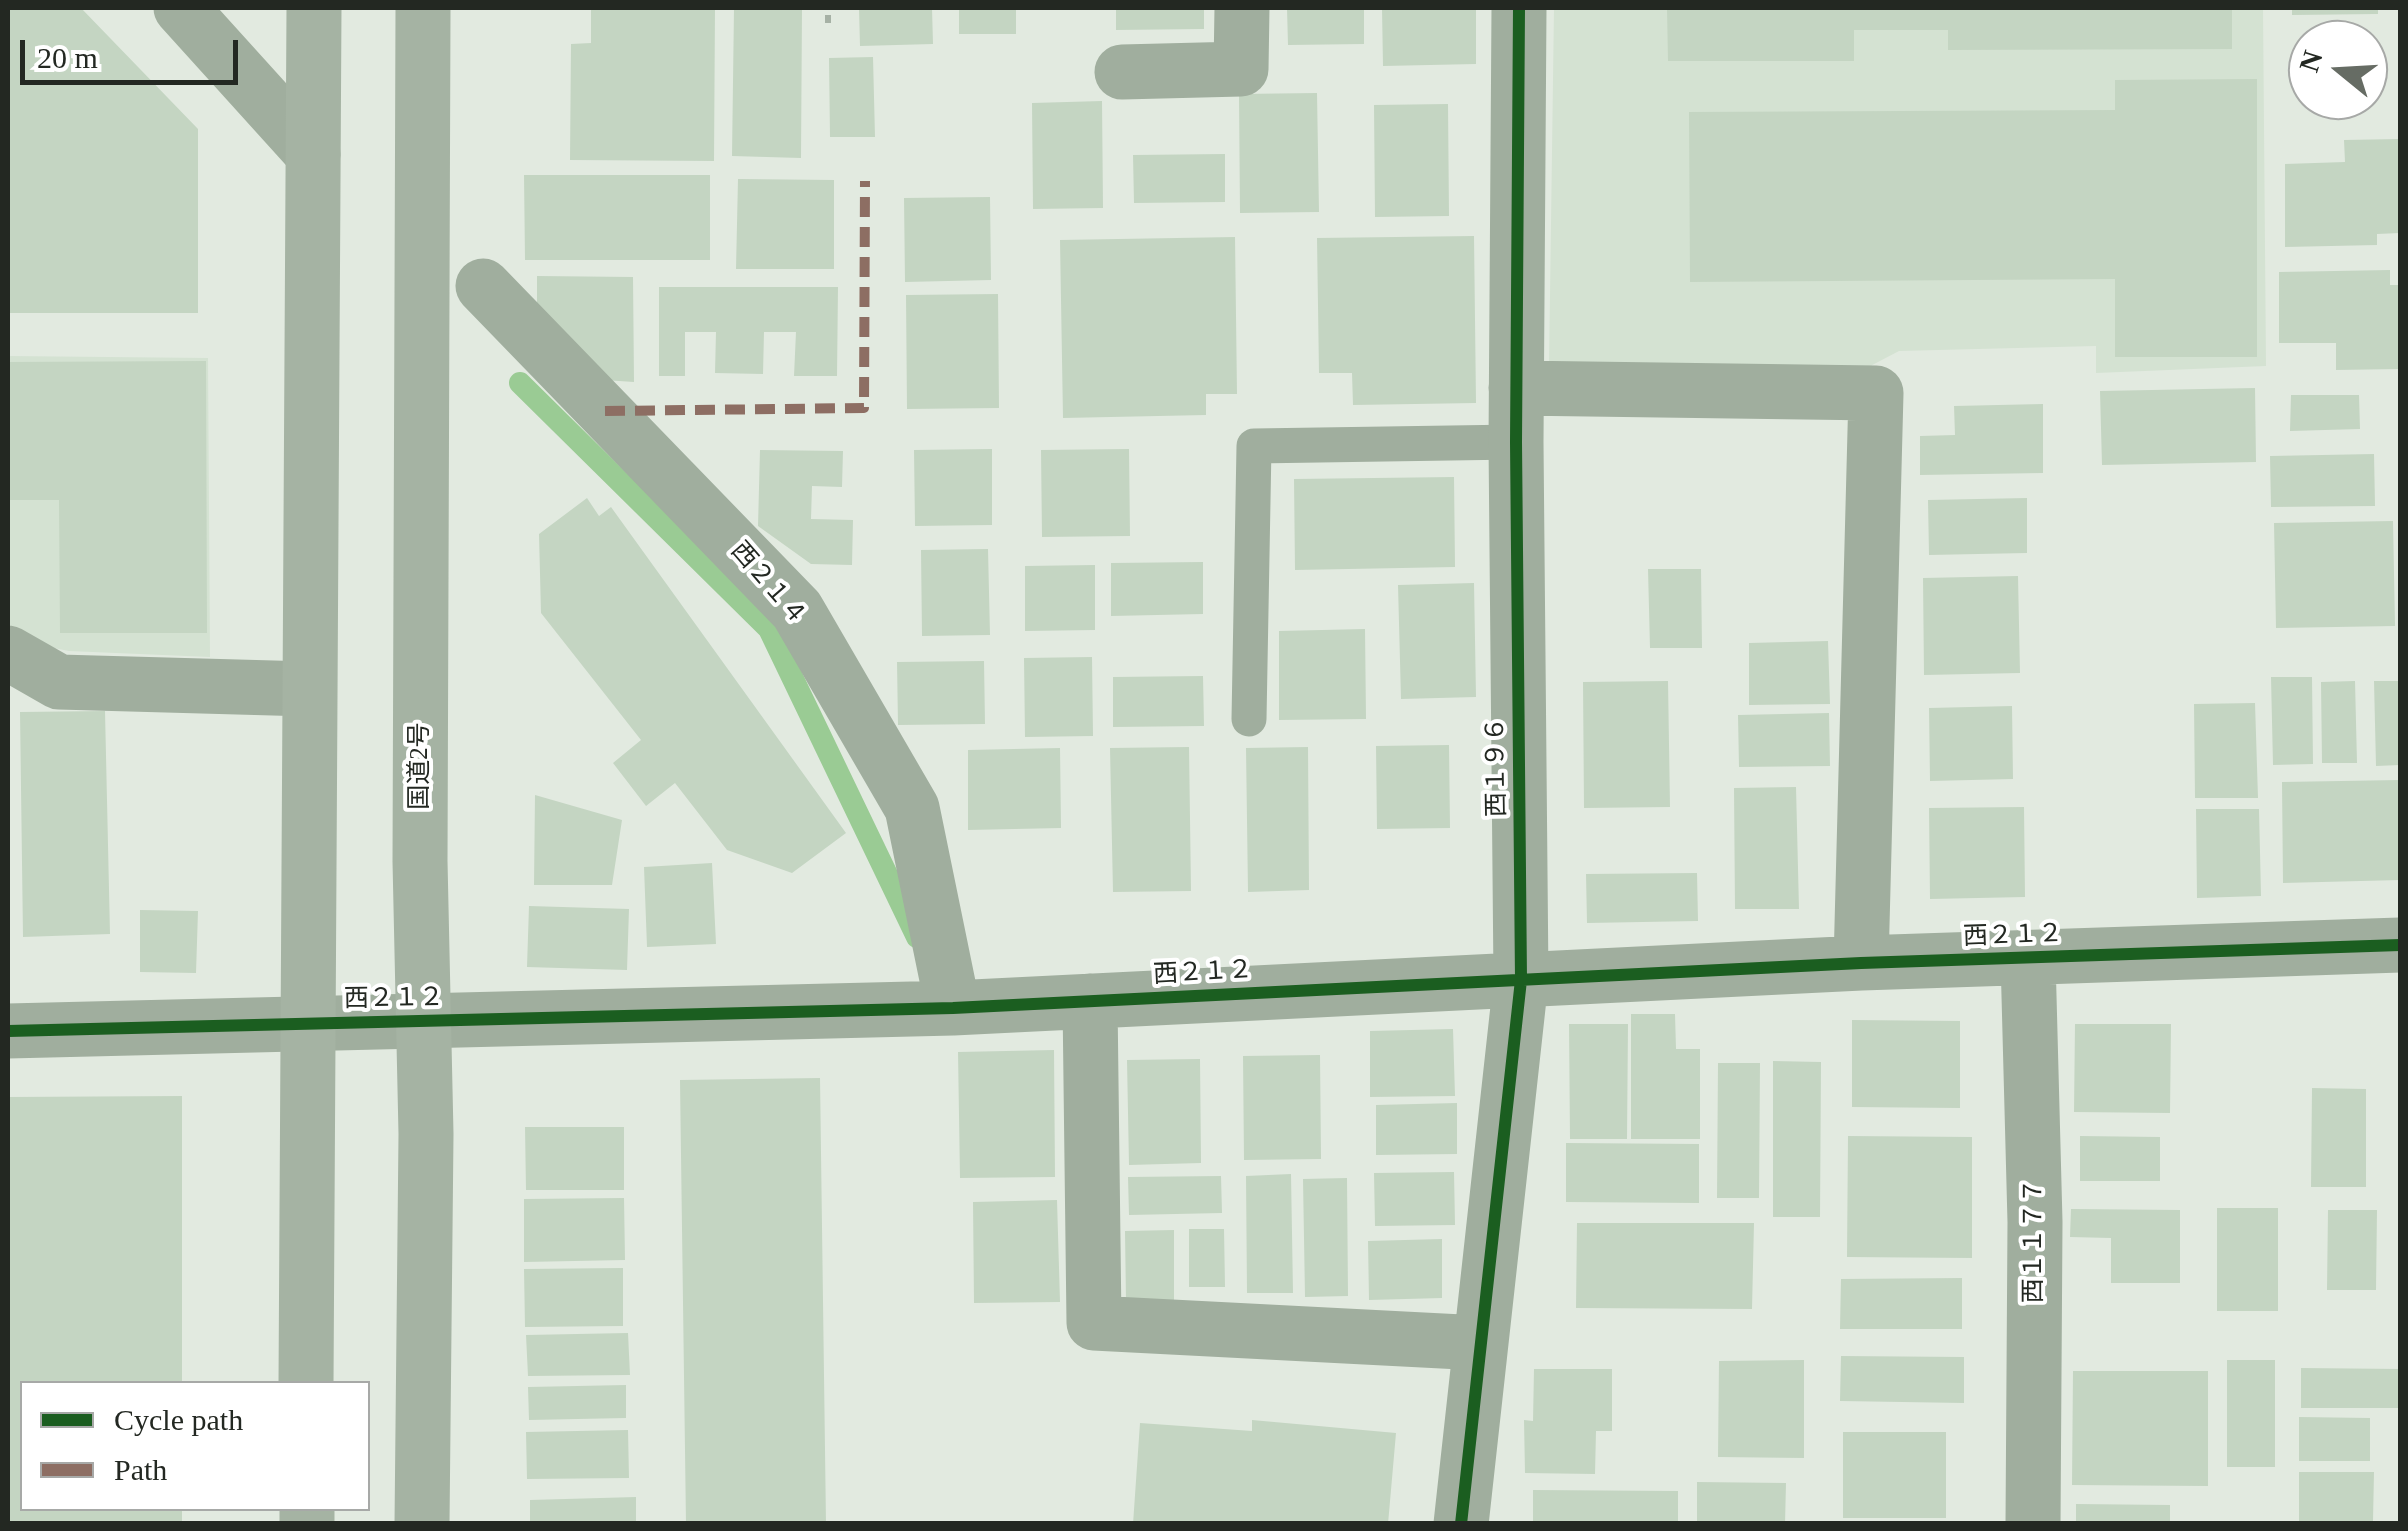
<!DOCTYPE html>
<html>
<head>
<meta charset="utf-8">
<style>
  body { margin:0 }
  #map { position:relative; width:2408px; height:1531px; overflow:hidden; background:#e2eae0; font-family:"Times New Roman",serif }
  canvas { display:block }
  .frame { position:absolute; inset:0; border:10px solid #232822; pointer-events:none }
  .legend { position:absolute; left:20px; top:1381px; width:350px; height:130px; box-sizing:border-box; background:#fff; border:2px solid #a7a9a7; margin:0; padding:12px 18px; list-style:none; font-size:30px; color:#232822 }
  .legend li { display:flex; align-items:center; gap:20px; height:50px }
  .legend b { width:50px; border:2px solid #a7a9a7 }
  .north { position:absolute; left:2288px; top:20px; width:100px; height:100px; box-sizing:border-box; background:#fff; border:2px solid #a7a9a7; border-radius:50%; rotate:288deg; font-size:28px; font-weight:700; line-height:40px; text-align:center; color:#232822 }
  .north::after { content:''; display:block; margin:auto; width:35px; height:45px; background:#666c64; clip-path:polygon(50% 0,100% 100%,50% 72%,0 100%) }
  .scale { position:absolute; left:20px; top:40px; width:218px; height:45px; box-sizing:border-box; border:5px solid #232822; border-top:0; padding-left:12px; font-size:30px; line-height:35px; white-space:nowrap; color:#232822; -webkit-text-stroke:8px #fff; paint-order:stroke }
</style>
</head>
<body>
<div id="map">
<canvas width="2408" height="1531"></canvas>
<div class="frame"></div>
<ul class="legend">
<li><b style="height:12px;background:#1b5e20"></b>Cycle path</li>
<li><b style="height:12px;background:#8d6e63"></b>Path</li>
</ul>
<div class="north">N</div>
<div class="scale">20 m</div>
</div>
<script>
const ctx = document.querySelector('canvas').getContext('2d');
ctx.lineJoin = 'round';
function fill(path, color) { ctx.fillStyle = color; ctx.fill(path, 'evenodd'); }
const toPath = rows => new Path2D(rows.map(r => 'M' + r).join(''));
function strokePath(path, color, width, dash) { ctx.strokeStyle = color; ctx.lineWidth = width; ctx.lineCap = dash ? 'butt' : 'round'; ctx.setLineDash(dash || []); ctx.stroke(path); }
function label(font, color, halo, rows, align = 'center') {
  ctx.font = font + ' "Times New Roman","Noto Sans JP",serif'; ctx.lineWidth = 8; ctx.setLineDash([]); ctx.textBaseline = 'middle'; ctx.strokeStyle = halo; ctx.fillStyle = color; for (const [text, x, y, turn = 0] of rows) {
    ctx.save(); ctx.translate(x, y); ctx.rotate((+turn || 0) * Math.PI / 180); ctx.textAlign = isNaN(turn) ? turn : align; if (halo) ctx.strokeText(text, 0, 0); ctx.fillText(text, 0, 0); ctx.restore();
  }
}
fill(toPath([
  [1554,8,2263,8,2266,366,2096,373,2096,346,1899,351,1859,372,1549,368],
  [8,356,208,358,210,657,69,651,44,646,8,624]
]), '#d4e2d2');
strokePath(toPath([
  [520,383,769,629,917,937]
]), '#9acb94', 22);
fill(toPath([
  [8,8,81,8,198,129,198,313,8,313],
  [591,8,715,8,714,161,570,160,571,44,591,43],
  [734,8,802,8,801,158,732,156],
  [859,8,932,8,933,44,860,46],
  [959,8,1016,8,1016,34,959,34],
  [1116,8,1204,8,1204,29,1116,30],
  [1287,8,1364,8,1364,44,1288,45],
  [1382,8,1476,8,1476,64,1383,66],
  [1667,8,2232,8,2232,49,1948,50,1948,30,1854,30,1854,61,1668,61],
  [2292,8,2378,8,2378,14,2292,15],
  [873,57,875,137,830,137,829,58],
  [2257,79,2257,357,2115,357,2115,279,1690,282,1689,112,2115,110,2115,80],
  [1317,93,1319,212,1240,213,1239,94],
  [1102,101,1103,208,1033,209,1032,103],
  [1448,104,1449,216,1375,217,1374,105],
  [2400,139,2400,233,2377,234,2377,245,2285,247,2285,164,2345,162,2344,140],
  [1225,154,1225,202,1134,203,1133,155],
  [524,175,710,175,710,260,525,260],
  [738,179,834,180,834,269,736,269],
  [990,197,991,280,905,282,904,198],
  [1474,236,1476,403,1353,405,1352,373,1319,373,1317,238],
  [1235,237,1237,394,1206,394,1206,415,1063,418,1060,240],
  [2390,270,2390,285,2400,285,2400,369,2336,370,2336,343,2279,343,2279,272],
  [537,276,633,277,634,382,604,380,537,320],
  [659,287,838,287,837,376,794,376,796,332,764,332,763,374,715,373,716,332,685,332,685,376,659,376],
  [998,294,999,408,907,409,906,295],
  [206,361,207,633,60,633,59,500,8,500,8,362],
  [2255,388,2256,462,2102,465,2100,391],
  [2291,395,2359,395,2360,429,2290,431],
  [2043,404,2043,473,1920,475,1920,436,1955,435,1954,406],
  [992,449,992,525,915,526,914,450],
  [1129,449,1130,536,1042,537,1041,450],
  [760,450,843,451,842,487,812,486,811,519,853,520,852,565,811,564,758,526],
  [2374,454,2375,506,2271,507,2270,456],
  [1454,477,1455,567,1295,570,1294,479],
  [587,498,599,516,611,507,846,833,792,873,727,850,675,783,646,806,613,763,641,740,541,613,539,534],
  [2027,498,2027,553,1929,555,1928,500],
  [2393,521,2395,626,2276,628,2274,523],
  [988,549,990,635,922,636,921,550],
  [1203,562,1203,614,1111,616,1111,563],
  [1095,565,1095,630,1025,631,1025,566],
  [1648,569,1701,569,1702,648,1650,648],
  [2018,576,2020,673,1924,675,1923,578],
  [1474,583,1476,697,1401,699,1398,585],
  [1365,629,1366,719,1279,720,1279,631],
  [1828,641,1830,704,1749,705,1749,643],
  [1092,657,1093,736,1025,737,1024,658],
  [984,661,985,724,898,725,897,662],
  [1203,676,1204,726,1113,727,1113,677],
  [2271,677,2312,677,2313,764,2273,765],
  [1668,681,1670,807,1584,808,1583,682],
  [2355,681,2357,763,2322,763,2321,682],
  [2374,681,2400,681,2400,765,2376,766],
  [2255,703,2258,798,2195,798,2194,704],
  [2012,706,2013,779,1930,781,1929,708],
  [105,711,110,934,23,937,20,712],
  [1829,713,1830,766,1739,767,1738,715],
  [1449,745,1450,828,1377,829,1376,746],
  [1189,747,1191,891,1113,892,1110,748],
  [1308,747,1309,890,1248,892,1246,748],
  [1060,748,1061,828,968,830,968,750],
  [2400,780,2400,880,2283,883,2282,782],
  [1796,787,1799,909,1735,909,1734,788],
  [535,795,622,820,612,885,534,885],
  [2024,807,2025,897,1930,899,1929,808],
  [2196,809,2259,809,2261,896,2197,898],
  [712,863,716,944,647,947,644,867],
  [1697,873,1698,921,1587,923,1586,874],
  [529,906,629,909,627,970,527,967],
  [140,910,198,911,196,973,140,972],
  [1631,1014,1675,1014,1676,1049,1700,1049,1700,1139,1631,1139],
  [1852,1020,1960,1021,1960,1108,1852,1107],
  [1569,1024,1628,1024,1627,1139,1570,1139],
  [2075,1024,2171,1024,2170,1113,2074,1112],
  [1453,1029,1455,1096,1370,1097,1370,1031],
  [1054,1050,1055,1177,960,1178,958,1052],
  [1320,1055,1321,1159,1244,1160,1243,1056],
  [1200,1059,1201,1163,1129,1165,1127,1060],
  [1773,1061,1821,1062,1820,1217,1773,1217],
  [1718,1063,1760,1063,1759,1198,1717,1198],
  [820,1078,826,1524,686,1524,680,1080],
  [2312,1088,2366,1089,2366,1187,2311,1187],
  [182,1096,182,1384,22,1384,22,1508,182,1508,182,1524,9,1524,9,1097],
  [1457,1103,1457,1154,1376,1155,1376,1105],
  [525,1127,624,1127,624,1190,526,1190],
  [1848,1136,1972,1137,1972,1258,1847,1257],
  [2080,1136,2160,1137,2160,1181,2080,1181],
  [1566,1143,1699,1144,1699,1203,1566,1202],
  [1454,1172,1455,1225,1375,1226,1374,1173],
  [1291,1174,1293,1293,1247,1293,1246,1176],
  [1221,1176,1222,1213,1129,1215,1128,1177],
  [1347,1178,1348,1296,1305,1297,1303,1179],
  [624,1198,625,1260,524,1262,524,1199],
  [1057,1200,1060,1302,974,1303,973,1202],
  [2217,1208,2278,1208,2278,1311,2217,1311],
  [2071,1209,2180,1210,2180,1283,2111,1283,2111,1238,2070,1237],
  [2328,1210,2377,1210,2376,1290,2327,1290],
  [1577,1223,1754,1223,1752,1309,1576,1308],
  [1189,1229,1224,1229,1225,1287,1189,1287],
  [1174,1230,1174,1301,1126,1301,1125,1231],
  [1442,1239,1442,1298,1369,1300,1368,1241],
  [623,1268,623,1326,525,1327,524,1269],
  [1962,1278,1962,1329,1840,1329,1841,1279],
  [628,1333,630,1375,528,1376,526,1335],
  [1841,1356,1964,1357,1964,1403,1840,1401],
  [1804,1360,1804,1458,1718,1457,1719,1361],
  [2227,1360,2275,1360,2275,1467,2227,1467],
  [2301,1368,2400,1369,2400,1408,2301,1408],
  [1534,1369,1612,1369,1612,1431,1596,1431,1595,1474,1525,1473,1524,1420,1533,1421],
  [2073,1371,2208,1371,2208,1486,2072,1485],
  [626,1385,626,1418,529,1420,528,1387],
  [2299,1417,2370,1418,2370,1461,2299,1461],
  [1252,1420,1396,1433,1388,1524,1133,1524,1140,1423,1252,1431],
  [628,1430,629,1478,527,1479,526,1432],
  [1843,1432,1946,1432,1946,1518,1843,1518],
  [2299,1472,2374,1472,2373,1521,2299,1521],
  [1697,1482,1786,1483,1785,1524,1697,1524],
  [1533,1490,1678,1491,1678,1524,1533,1524],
  [636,1497,636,1524,530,1524,530,1500],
  [2076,1504,2170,1505,2170,1524,2076,1524]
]), '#c4d5c2');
strokePath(toPath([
  [828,23,828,8]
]), '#a6b1a5', 6, [8, 8]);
strokePath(toPath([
  [1249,719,1254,446,1516,442]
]), '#a0ae9e', 35);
strokePath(toPath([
  [181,8,313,154],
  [1122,72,1241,69,1242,8],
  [483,286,797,610,912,808,953,1008],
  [1516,388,1876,393,1861,963],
  [8,653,59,682,309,689],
  [2028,958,2035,1222,2033,1524],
  [1090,1001,1094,1323,1481,1343],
  [8,1031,953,1008,1861,963,2400,945],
  [1461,1524,1521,980,1516,442,1519,8]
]), '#a0ae9e', 55);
strokePath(toPath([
  [306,1384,314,8],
  [307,1508,307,1524],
  [422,1524,426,1134,420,861,423,8]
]), '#a5b3a3', 55);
strokePath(toPath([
  [605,411,864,408,865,181]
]), '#8d6e63', 10, [20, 10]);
strokePath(toPath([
  [8,1031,953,1008,1861,963,2400,945],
  [1461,1524,1521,980,1516,442,1519,8]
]), '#1b5e20', 12);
label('25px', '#232822', '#fff', [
  ["西２１４",768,584,49],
  ["国道2号",420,766,-90],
  ["西１９６",1497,767,-91],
  ["西２１２",2013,936,-2],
  ["西２１２",1203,973,-3],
  ["西２１２",394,999,-1],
  ["西１１７７",2034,1241,-90]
]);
</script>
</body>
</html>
